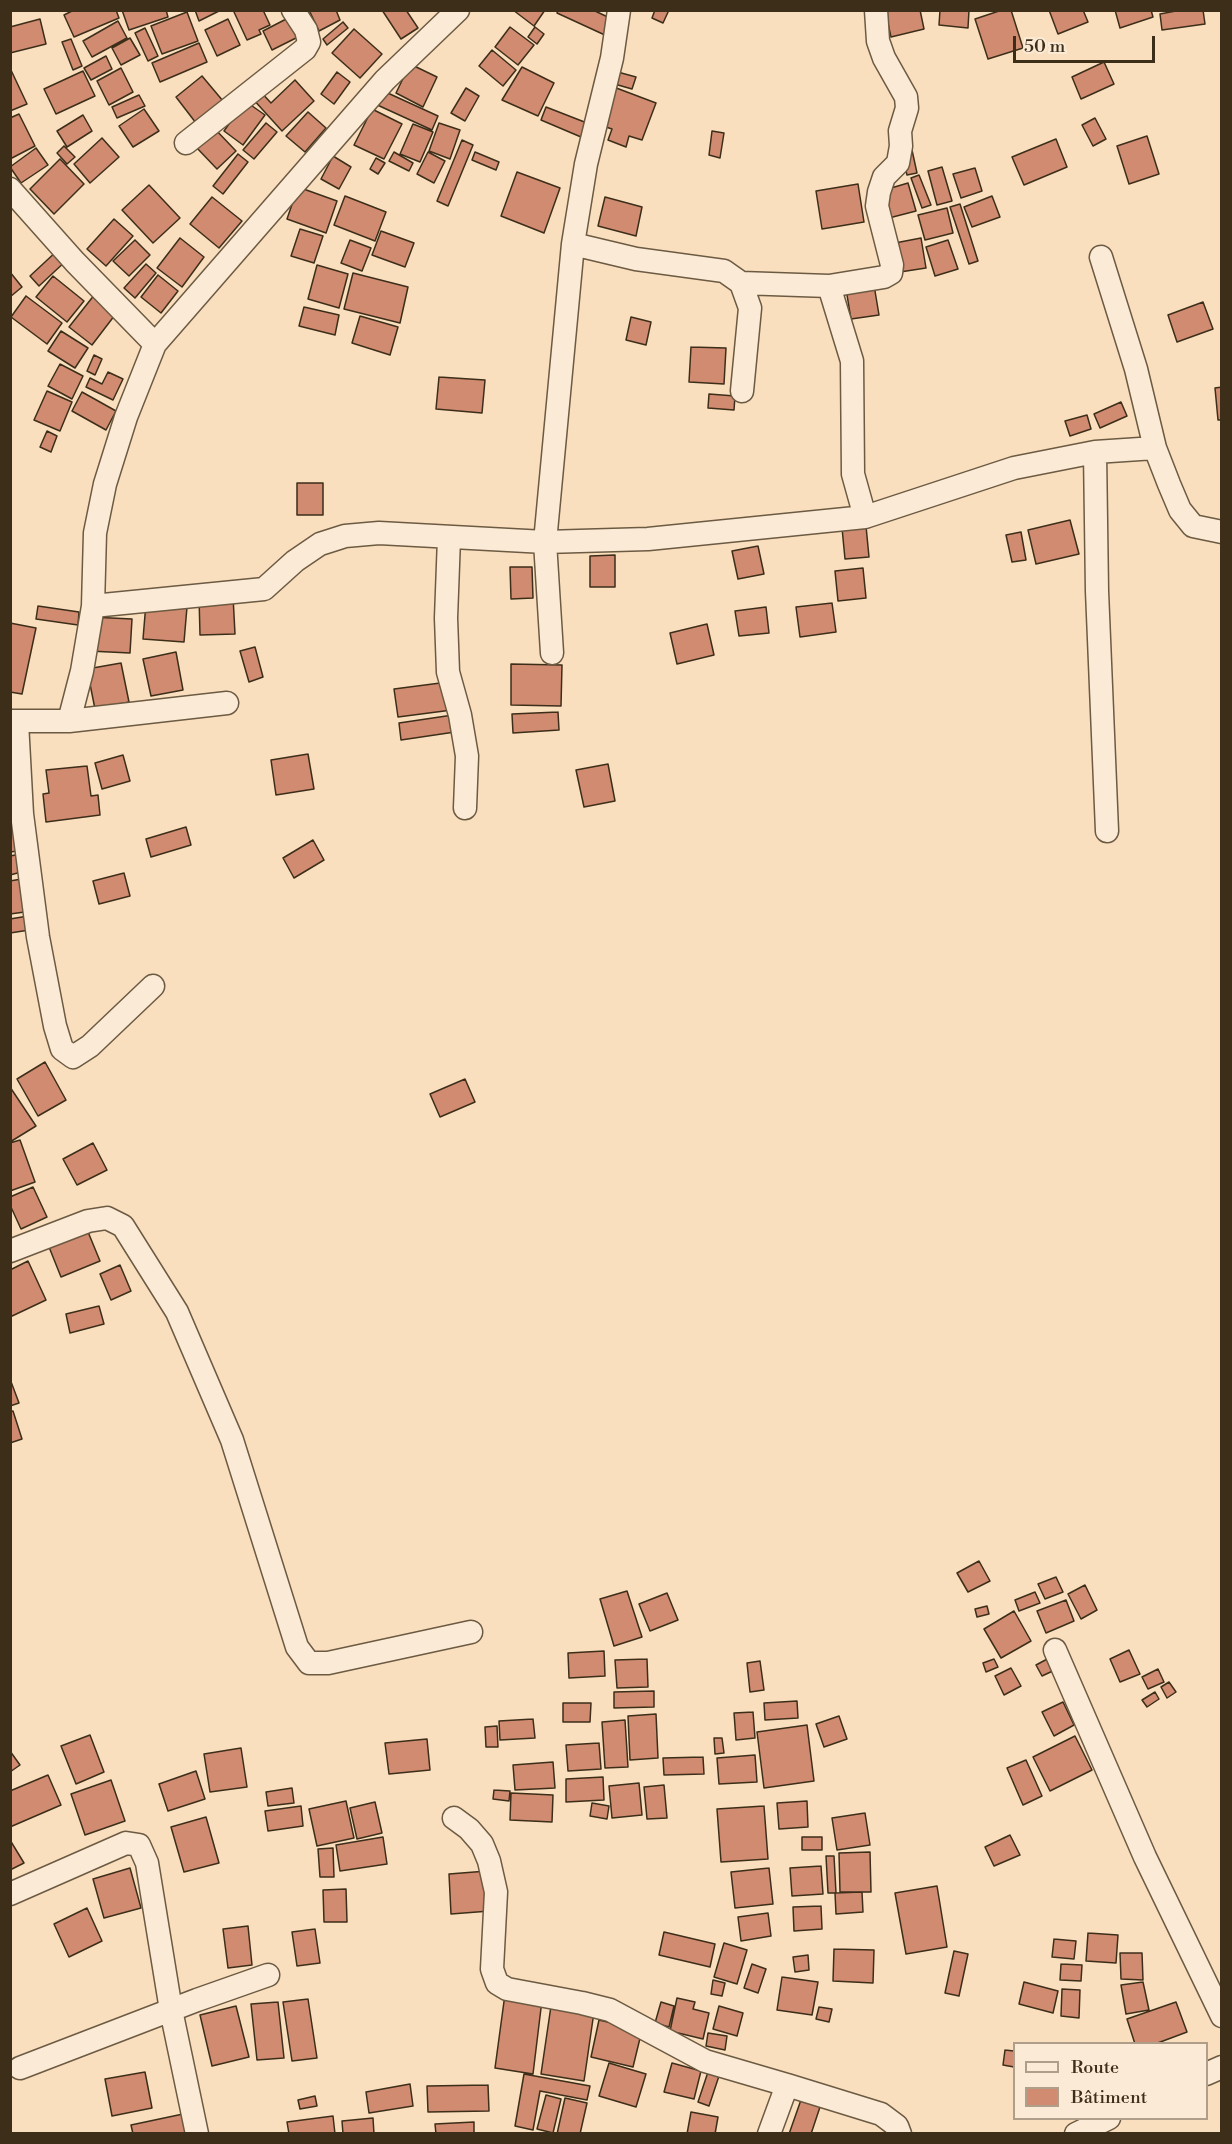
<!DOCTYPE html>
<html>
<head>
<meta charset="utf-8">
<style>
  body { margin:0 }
  #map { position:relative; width:1232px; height:2144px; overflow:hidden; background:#f9dfbe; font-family:"Libre Bodoni",serif }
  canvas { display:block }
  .frame { position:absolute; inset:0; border:12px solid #3d2e1a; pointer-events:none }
  .legend { position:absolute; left:1013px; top:2042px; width:195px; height:78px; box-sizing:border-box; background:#fbead5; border:2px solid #af9f8a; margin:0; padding:8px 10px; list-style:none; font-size:18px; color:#3d2e1a }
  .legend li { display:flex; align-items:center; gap:12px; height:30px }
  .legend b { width:30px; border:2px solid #af9f8a }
  .scale { position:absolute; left:1013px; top:36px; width:142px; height:27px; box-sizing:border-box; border:3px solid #3d2e1a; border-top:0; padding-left:8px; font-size:18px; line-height:21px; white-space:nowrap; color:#3d2e1a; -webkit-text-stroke:4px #fbead5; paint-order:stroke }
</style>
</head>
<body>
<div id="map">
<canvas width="1232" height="2144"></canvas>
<div class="frame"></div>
<ul class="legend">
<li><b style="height:8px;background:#fbead5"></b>Route</li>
<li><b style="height:16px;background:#d08b70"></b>Bâtiment</li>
</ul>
<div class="scale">50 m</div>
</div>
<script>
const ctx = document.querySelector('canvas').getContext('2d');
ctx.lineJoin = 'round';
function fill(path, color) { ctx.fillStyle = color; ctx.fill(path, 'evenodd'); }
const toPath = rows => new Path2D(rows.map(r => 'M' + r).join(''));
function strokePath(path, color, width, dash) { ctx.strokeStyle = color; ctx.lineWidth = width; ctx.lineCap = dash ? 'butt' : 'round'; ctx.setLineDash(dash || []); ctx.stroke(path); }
const building = toPath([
  [74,10,116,10,119,18,74,37,64,15,74,10],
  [122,10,166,10,168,17,129,30,122,10],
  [195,10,221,10,199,21,195,10],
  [237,10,263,10,270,25,259,30,261,34,247,40,234,12,237,10],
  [309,10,336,10,340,20,319,31,309,10],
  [382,10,406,10,418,28,401,39,382,10],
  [513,10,545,10,534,26,513,10],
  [558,10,593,10,614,20,607,36,557,13,558,10],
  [655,10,669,10,663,23,652,18,655,10],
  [885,10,920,10,924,29,891,37,885,10],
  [940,10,969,10,968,28,939,25,940,10],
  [1002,10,1011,10,1023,48,988,59,975,19,1002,10],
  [1049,10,1083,10,1088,22,1058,34,1049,10],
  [1115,10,1151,10,1153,17,1120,28,1115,10],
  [1181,10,1203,10,1205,24,1162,30,1160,14,1181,10],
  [187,12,198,41,162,54,151,26,187,12],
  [292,16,302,35,272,50,263,31,292,16],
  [40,19,46,44,10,53,10,27,40,19],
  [228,19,240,45,217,56,205,30,228,19],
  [118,21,127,38,92,57,83,41,118,21],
  [343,22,348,28,327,45,323,39,343,22],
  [510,27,534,45,518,65,495,47,510,27],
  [535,27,544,34,537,44,528,37,535,27],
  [145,28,158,56,148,61,135,33,145,28],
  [354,29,382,54,360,78,332,53,354,29],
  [130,38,140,55,121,65,112,48,130,38],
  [71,39,82,66,73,70,62,42,71,39],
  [199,43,207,62,160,82,152,63,199,43],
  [492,50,516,70,503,86,479,66,492,50],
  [106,56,112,69,91,80,84,68,106,56],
  [1104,62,1114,84,1081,99,1072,77,1104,62],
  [410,64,437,77,423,107,396,93,410,64],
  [522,67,554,83,538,116,502,100,522,67],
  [10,68,27,104,10,111,10,68],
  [121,68,133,92,109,105,97,81,121,68],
  [83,71,95,96,56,114,44,89,83,71],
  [614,71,636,77,632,89,611,83,614,71],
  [337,72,350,82,334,104,321,94,337,72],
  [202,76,223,101,196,123,176,97,202,76],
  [295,80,314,101,282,131,252,98,260,91,271,103,295,80],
  [611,86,656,103,642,140,629,136,626,147,608,140,612,129,597,124,611,86],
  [466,88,479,96,465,121,451,113,466,88],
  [379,89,438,116,432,130,373,103,379,89],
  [139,95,145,106,117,118,112,107,139,95],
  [245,101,265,115,243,145,224,131,245,101],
  [546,107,587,123,581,137,541,120,546,107],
  [144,109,159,131,133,147,119,126,144,109],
  [372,109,402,124,384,159,354,145,372,109],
  [308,112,326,128,305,152,286,136,308,112],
  [19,114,35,146,10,159,10,118,19,114],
  [83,115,92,131,67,147,57,131,83,115],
  [1095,118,1106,139,1093,146,1082,125,1095,118],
  [266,123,277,132,254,159,243,150,266,123],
  [439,123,460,130,450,159,429,151,439,123],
  [413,124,433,132,420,162,400,154,413,124],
  [214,128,236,151,217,169,195,146,214,128],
  [712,131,724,133,720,158,709,155,712,131],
  [1147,136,1159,174,1129,184,1117,146,1147,136],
  [102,138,119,157,90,183,74,164,102,138],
  [1056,139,1067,167,1024,185,1012,157,1056,139],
  [462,140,473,145,448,206,437,201,462,140],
  [64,146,75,157,67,164,57,153,64,146],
  [36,148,48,165,21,183,10,167,36,148],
  [912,150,917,173,907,175,902,153,912,150],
  [394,152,413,163,409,171,389,161,394,152],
  [428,152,445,161,434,183,417,174,428,152],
  [475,152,499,162,496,170,472,160,475,152],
  [238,154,248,162,223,194,213,186,238,154],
  [333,156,351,167,339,189,321,179,333,156],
  [376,158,385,163,378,174,370,169,376,158],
  [60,159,84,184,54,214,30,189,60,159],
  [942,167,952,201,937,205,928,171,942,167],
  [975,168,982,191,961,198,953,174,975,168],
  [517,172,560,188,544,233,501,216,517,172],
  [919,175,931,205,922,208,911,178,919,175],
  [908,183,916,211,889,218,881,191,908,183],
  [858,184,864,222,822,229,816,191,858,184],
  [149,185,180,218,153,243,122,210,149,185],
  [298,187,337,201,326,233,287,219,298,187],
  [345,196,386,212,375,241,334,225,345,196],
  [992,196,1000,217,972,227,964,207,992,196],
  [212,197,242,221,219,248,190,224,212,197],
  [605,197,642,207,636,236,598,226,605,197],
  [960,204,978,261,969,264,950,207,960,204],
  [947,208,953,233,925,240,918,215,947,208],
  [114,219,133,236,106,266,87,249,114,219],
  [300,229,323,236,314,263,291,256,300,229],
  [381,231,414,243,405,267,372,255,381,231],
  [180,238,204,257,182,287,157,268,180,238],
  [921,238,926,268,900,272,895,243,921,238],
  [135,240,150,255,129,276,113,261,135,240],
  [350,240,371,248,362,271,341,263,350,240],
  [948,240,958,269,935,276,926,247,948,240],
  [59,249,68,259,39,286,30,276,59,249],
  [146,264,156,273,135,298,124,288,146,264],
  [317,265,348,274,339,308,308,299,317,265],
  [10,272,22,287,10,297,10,272],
  [353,273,408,287,400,323,344,309,353,273],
  [158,275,178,291,161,313,141,297,158,275],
  [53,276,84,301,67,322,36,297,53,276],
  [874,285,879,315,851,319,846,289,874,285],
  [95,294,118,311,92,345,69,327,95,294],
  [26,296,62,323,47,344,11,317,26,296],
  [1203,302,1213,329,1177,342,1168,315,1203,302],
  [304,307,339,315,335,335,299,326,304,307],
  [360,316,398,327,390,355,352,343,360,316],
  [631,317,651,322,646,345,626,340,631,317],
  [61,331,88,348,75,368,48,351,61,331],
  [691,347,726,348,724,384,689,382,691,347],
  [94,355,102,359,95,375,87,371,94,355],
  [60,364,83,376,72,399,48,386,60,364],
  [108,372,123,379,113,400,86,387,90,378,102,384,108,372],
  [439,377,485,380,482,413,436,409,439,377],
  [1222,387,1222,420,1218,420,1215,388,1222,387],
  [47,391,72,402,60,431,34,420,47,391],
  [82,392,116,411,106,430,72,411,82,392],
  [709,394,735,396,734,410,708,408,709,394],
  [1121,402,1127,416,1100,428,1094,414,1121,402],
  [1087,415,1091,429,1070,436,1065,421,1087,415],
  [47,431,57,436,51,452,40,447,47,431],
  [297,483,323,483,323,515,297,515,297,483],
  [1070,520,1079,554,1036,564,1028,530,1070,520],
  [866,526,869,557,845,559,842,528,866,526],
  [1021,532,1026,560,1012,562,1006,535,1021,532],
  [758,546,764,574,738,579,732,551,758,546],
  [615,555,615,587,590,587,590,556,615,555],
  [510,567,532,567,533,598,511,599,510,567],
  [863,568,866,598,838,601,835,571,863,568],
  [233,596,235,634,200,635,199,597,233,596],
  [146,603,187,607,184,642,143,639,146,603],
  [832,603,836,632,800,637,796,607,832,603],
  [38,606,79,612,78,625,36,619,38,606],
  [766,607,769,633,739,636,735,611,766,607],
  [91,617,132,619,130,653,89,651,91,617],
  [10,623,36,628,22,694,10,692,10,623],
  [707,624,714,655,677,664,670,633,707,624],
  [255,647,263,677,249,682,240,651,255,647],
  [176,652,183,690,151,696,143,659,176,652],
  [121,663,129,702,95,709,87,669,121,663],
  [511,664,562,665,561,706,511,705,511,664],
  [448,682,452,710,398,717,394,689,448,682],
  [558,712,559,730,513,733,512,714,558,712],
  [453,715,455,732,401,740,399,723,453,715],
  [308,754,314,789,276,795,271,760,308,754],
  [123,755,130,781,102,789,95,763,123,755],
  [608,764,615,801,584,807,576,770,608,764],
  [87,766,91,796,98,795,100,815,46,822,43,794,49,793,46,770,87,766],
  [14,820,18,851,10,852,10,821,14,820],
  [186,827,191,845,151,857,146,839,186,827],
  [313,840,324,860,294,878,283,858,313,840],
  [21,854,25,871,10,875,10,856,21,854],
  [124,873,130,896,99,904,93,881,124,873],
  [27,878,32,911,10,914,10,881,27,878],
  [34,915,36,929,10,933,10,919,34,915],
  [45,1062,66,1100,38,1116,17,1079,45,1062],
  [465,1079,475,1102,440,1117,430,1094,465,1079],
  [10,1087,36,1126,10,1142,10,1087],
  [20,1140,35,1182,10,1191,10,1143,20,1140],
  [93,1143,107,1170,77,1185,63,1159,93,1143],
  [33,1187,47,1217,21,1229,10,1205,10,1197,33,1187],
  [86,1227,100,1261,61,1277,47,1242,86,1227],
  [28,1261,46,1300,10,1317,10,1270,28,1261],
  [120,1265,131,1291,111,1300,100,1274,120,1265],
  [99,1306,104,1324,70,1333,66,1314,99,1306],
  [10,1379,19,1403,10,1406,10,1379],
  [13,1411,22,1439,10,1443,10,1412,13,1411],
  [979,1561,990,1581,968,1592,957,1573,979,1561],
  [1056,1577,1063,1592,1045,1599,1038,1584,1056,1577],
  [1085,1585,1097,1610,1081,1619,1068,1594,1085,1585],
  [627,1591,642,1637,614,1646,600,1599,627,1591],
  [1035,1592,1040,1603,1019,1611,1015,1600,1035,1592],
  [667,1593,678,1620,650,1631,639,1604,667,1593],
  [1066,1600,1074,1621,1046,1633,1037,1611,1066,1600],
  [987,1606,989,1614,977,1617,975,1609,987,1606],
  [1014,1611,1031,1641,1001,1658,984,1629,1014,1611],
  [1129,1650,1140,1674,1120,1682,1110,1659,1129,1650],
  [604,1651,605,1676,569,1678,568,1653,604,1651],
  [1051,1657,1057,1669,1042,1676,1036,1665,1051,1657],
  [647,1659,648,1687,617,1688,615,1660,647,1659],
  [994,1659,998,1667,986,1672,983,1663,994,1659],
  [760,1661,764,1690,750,1692,747,1663,760,1661],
  [1011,1668,1021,1686,1004,1695,995,1676,1011,1668],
  [1158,1669,1164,1682,1148,1689,1142,1677,1158,1669],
  [1169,1682,1176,1692,1167,1698,1161,1687,1169,1682],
  [654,1691,654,1707,614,1708,614,1692,654,1691],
  [1155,1692,1159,1699,1147,1707,1142,1700,1155,1692],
  [797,1701,798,1718,765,1720,764,1703,797,1701],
  [1063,1702,1074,1725,1054,1736,1042,1712,1063,1702],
  [563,1703,591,1703,590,1722,563,1722,563,1703],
  [753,1712,755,1738,736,1740,734,1713,753,1712],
  [656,1714,658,1758,630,1760,628,1716,656,1714],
  [839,1716,847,1739,824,1747,816,1724,839,1716],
  [533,1719,535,1738,500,1740,499,1721,533,1719],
  [625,1720,628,1767,605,1768,602,1722,625,1720],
  [807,1725,814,1781,764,1788,757,1732,807,1725],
  [497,1726,498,1747,486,1747,485,1727,497,1726],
  [90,1735,104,1772,76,1784,61,1746,90,1735],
  [1075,1736,1092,1770,1050,1791,1033,1757,1075,1736],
  [714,1738,722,1738,724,1753,715,1754,714,1738],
  [427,1739,430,1770,389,1774,385,1743,427,1739],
  [599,1743,601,1769,568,1771,566,1745,599,1743],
  [241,1748,247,1787,210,1792,204,1754,241,1748],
  [10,1751,20,1765,10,1772,10,1751],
  [755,1755,757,1782,719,1784,717,1758,755,1755],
  [703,1757,704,1774,664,1775,663,1758,703,1757],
  [1026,1760,1042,1796,1023,1805,1007,1768,1026,1760],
  [553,1762,555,1788,515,1790,513,1765,553,1762],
  [196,1771,205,1799,168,1811,159,1784,196,1771],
  [48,1775,61,1805,10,1827,10,1791,48,1775],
  [603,1777,604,1800,566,1802,566,1779,603,1777],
  [111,1780,125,1821,85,1835,71,1794,111,1780],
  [639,1783,642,1815,612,1818,609,1786,639,1783],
  [664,1785,667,1818,647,1819,644,1787,664,1785],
  [292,1788,294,1803,268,1806,266,1792,292,1788],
  [494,1790,510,1791,509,1801,493,1799,494,1790],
  [511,1793,553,1795,552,1822,510,1820,511,1793],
  [346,1801,354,1838,317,1846,309,1809,346,1801],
  [807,1801,808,1827,779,1829,777,1803,807,1801],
  [375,1802,382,1833,357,1839,350,1808,375,1802],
  [592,1803,609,1806,607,1819,590,1816,592,1803],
  [301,1806,303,1826,268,1831,265,1811,301,1806],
  [764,1806,768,1859,721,1862,717,1809,764,1806],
  [865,1813,870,1845,837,1850,832,1818,865,1813],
  [206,1817,219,1863,184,1872,171,1827,206,1817],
  [1010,1835,1020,1855,994,1866,985,1847,1010,1835],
  [383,1837,387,1864,340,1871,336,1845,383,1837],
  [802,1837,822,1837,822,1850,802,1850,802,1837],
  [10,1840,24,1863,10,1870,10,1840],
  [333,1848,334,1877,320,1877,318,1849,333,1848],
  [870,1852,871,1892,840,1892,839,1853,870,1852],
  [826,1856,834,1856,836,1893,828,1893,826,1856],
  [821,1866,823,1894,792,1896,790,1868,821,1866],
  [130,1868,141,1908,104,1918,93,1879,130,1868],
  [769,1868,773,1904,735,1908,731,1872,769,1868],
  [487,1871,490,1911,451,1914,449,1874,487,1871],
  [937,1886,947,1947,906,1954,895,1893,937,1886],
  [346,1889,347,1922,324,1922,323,1890,346,1889],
  [862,1892,863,1912,836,1914,835,1893,862,1892],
  [821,1906,822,1929,794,1931,793,1907,821,1906],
  [87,1908,102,1941,69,1957,54,1924,87,1908],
  [768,1913,771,1936,741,1941,738,1917,768,1913],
  [248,1926,252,1965,228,1968,223,1929,248,1926],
  [315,1929,320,1963,297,1966,292,1932,315,1929],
  [664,1932,715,1944,710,1967,659,1955,664,1932],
  [1088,1933,1118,1935,1116,1963,1086,1961,1088,1933],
  [1054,1939,1076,1941,1074,1959,1052,1957,1054,1939],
  [724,1943,747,1950,737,1984,714,1977,724,1943],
  [834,1949,874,1950,873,1983,833,1981,834,1949],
  [954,1951,968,1954,959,1996,945,1993,954,1951],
  [1120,1953,1142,1953,1143,1980,1121,1979,1120,1953],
  [808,1955,809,1970,795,1972,793,1957,808,1955],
  [752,1964,766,1969,758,1993,744,1988,752,1964],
  [1061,1964,1082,1965,1081,1981,1060,1980,1061,1964],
  [782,1977,818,1982,812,2015,777,2010,782,1977],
  [713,1980,725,1983,722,1996,711,1994,713,1980],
  [1024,1982,1058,1991,1053,2013,1019,2004,1024,1982],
  [1143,1982,1149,2010,1126,2014,1121,1985,1143,1982],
  [1062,1989,1080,1990,1079,2018,1061,2016,1062,1989],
  [505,1994,542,2000,533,2074,495,2068,505,1994],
  [677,1998,695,2002,693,2009,709,2013,703,2039,670,2031,677,1998],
  [308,1999,317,2058,292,2061,283,2002,308,1999],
  [278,2002,284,2058,257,2060,251,2004,278,2002],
  [661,2002,674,2006,669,2027,655,2023,661,2002],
  [1176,2002,1187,2032,1155,2044,1135,2044,1127,2019,1176,2002],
  [236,2006,249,2057,212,2066,200,2015,236,2006],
  [551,2006,594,2012,584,2081,541,2074,551,2006],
  [719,2006,743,2013,737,2036,713,2029,719,2006],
  [819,2007,832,2009,829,2022,816,2019,819,2007],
  [599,2020,642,2030,633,2067,591,2057,599,2020],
  [708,2033,727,2036,725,2050,706,2046,708,2033],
  [1005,2050,1014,2051,1014,2067,1003,2065,1005,2050],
  [609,2063,646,2074,636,2107,599,2096,609,2063],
  [672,2063,701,2071,694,2099,664,2092,672,2063],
  [709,2069,720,2073,709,2106,698,2102,709,2069],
  [145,2072,152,2108,112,2116,105,2079,145,2072],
  [524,2074,590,2086,587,2100,540,2091,533,2130,515,2126,524,2074],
  [410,2084,413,2106,369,2113,366,2092,410,2084],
  [488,2085,489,2111,428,2112,427,2086,488,2085],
  [546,2095,561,2099,553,2133,537,2129,546,2095],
  [315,2096,317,2106,300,2109,298,2100,315,2096],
  [802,2097,821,2104,811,2134,789,2134,802,2097],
  [565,2098,587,2103,580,2134,557,2134,565,2098],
  [691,2112,718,2117,715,2134,687,2134,691,2112],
  [183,2114,187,2134,133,2134,131,2125,183,2114],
  [333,2116,335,2134,289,2134,287,2122,333,2116],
  [373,2118,374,2134,343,2134,342,2121,373,2118],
  [474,2122,474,2134,436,2134,435,2124,474,2122]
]);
fill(building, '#d08b70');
strokePath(building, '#3d2e1a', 1.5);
const minor = toPath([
  [619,10,612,58,586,164,573,244,636,259,724,271,741,283,750,308,742,391],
  [186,143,305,49,309,42,306,30,293,10],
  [10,189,75,262,155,344],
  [573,244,545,542,648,539,865,517,1014,468,1095,452,1155,448],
  [1101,257,1136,369,1155,448,1169,484,1180,510,1193,526,1222,532],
  [741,283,829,286,884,277,891,273,892,265,877,206,879,192,884,177,898,163,901,146,900,131,907,108,906,97,884,58,878,41,876,10],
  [829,286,852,361,853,474,865,517],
  [1095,452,1097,591,1107,831],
  [449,538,446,618,448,672,460,715,467,756,465,808],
  [93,606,264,589,295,561,320,544,345,536,379,533,545,542,552,653],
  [10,721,69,721,227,703],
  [69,721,82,671,93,606,95,533,105,484,126,417,155,344,385,80,458,10],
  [17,722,22,814,38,937,55,1026,62,1049,73,1057,90,1046,153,986],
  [10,1251,88,1221,107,1218,123,1226,177,1312,232,1440,297,1647,309,1663,328,1663,471,1632],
  [1055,1650,1145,1857,1222,2016],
  [454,1818,469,1829,482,1844,489,1861,496,1892,492,1969,497,1983,507,1989,582,2003,610,2010,705,2061,787,2085],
  [10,1894,126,1843,139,1845,147,1863,171,2010,197,2134],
  [20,2068,197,2000,268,1975],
  [1206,2074,1222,2067],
  [769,2134,787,2085,881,2114,897,2126,900,2134],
  [1076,2134,1109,2118]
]);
strokePath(minor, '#6c5a43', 25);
strokePath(minor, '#fbead5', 22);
</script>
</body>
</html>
